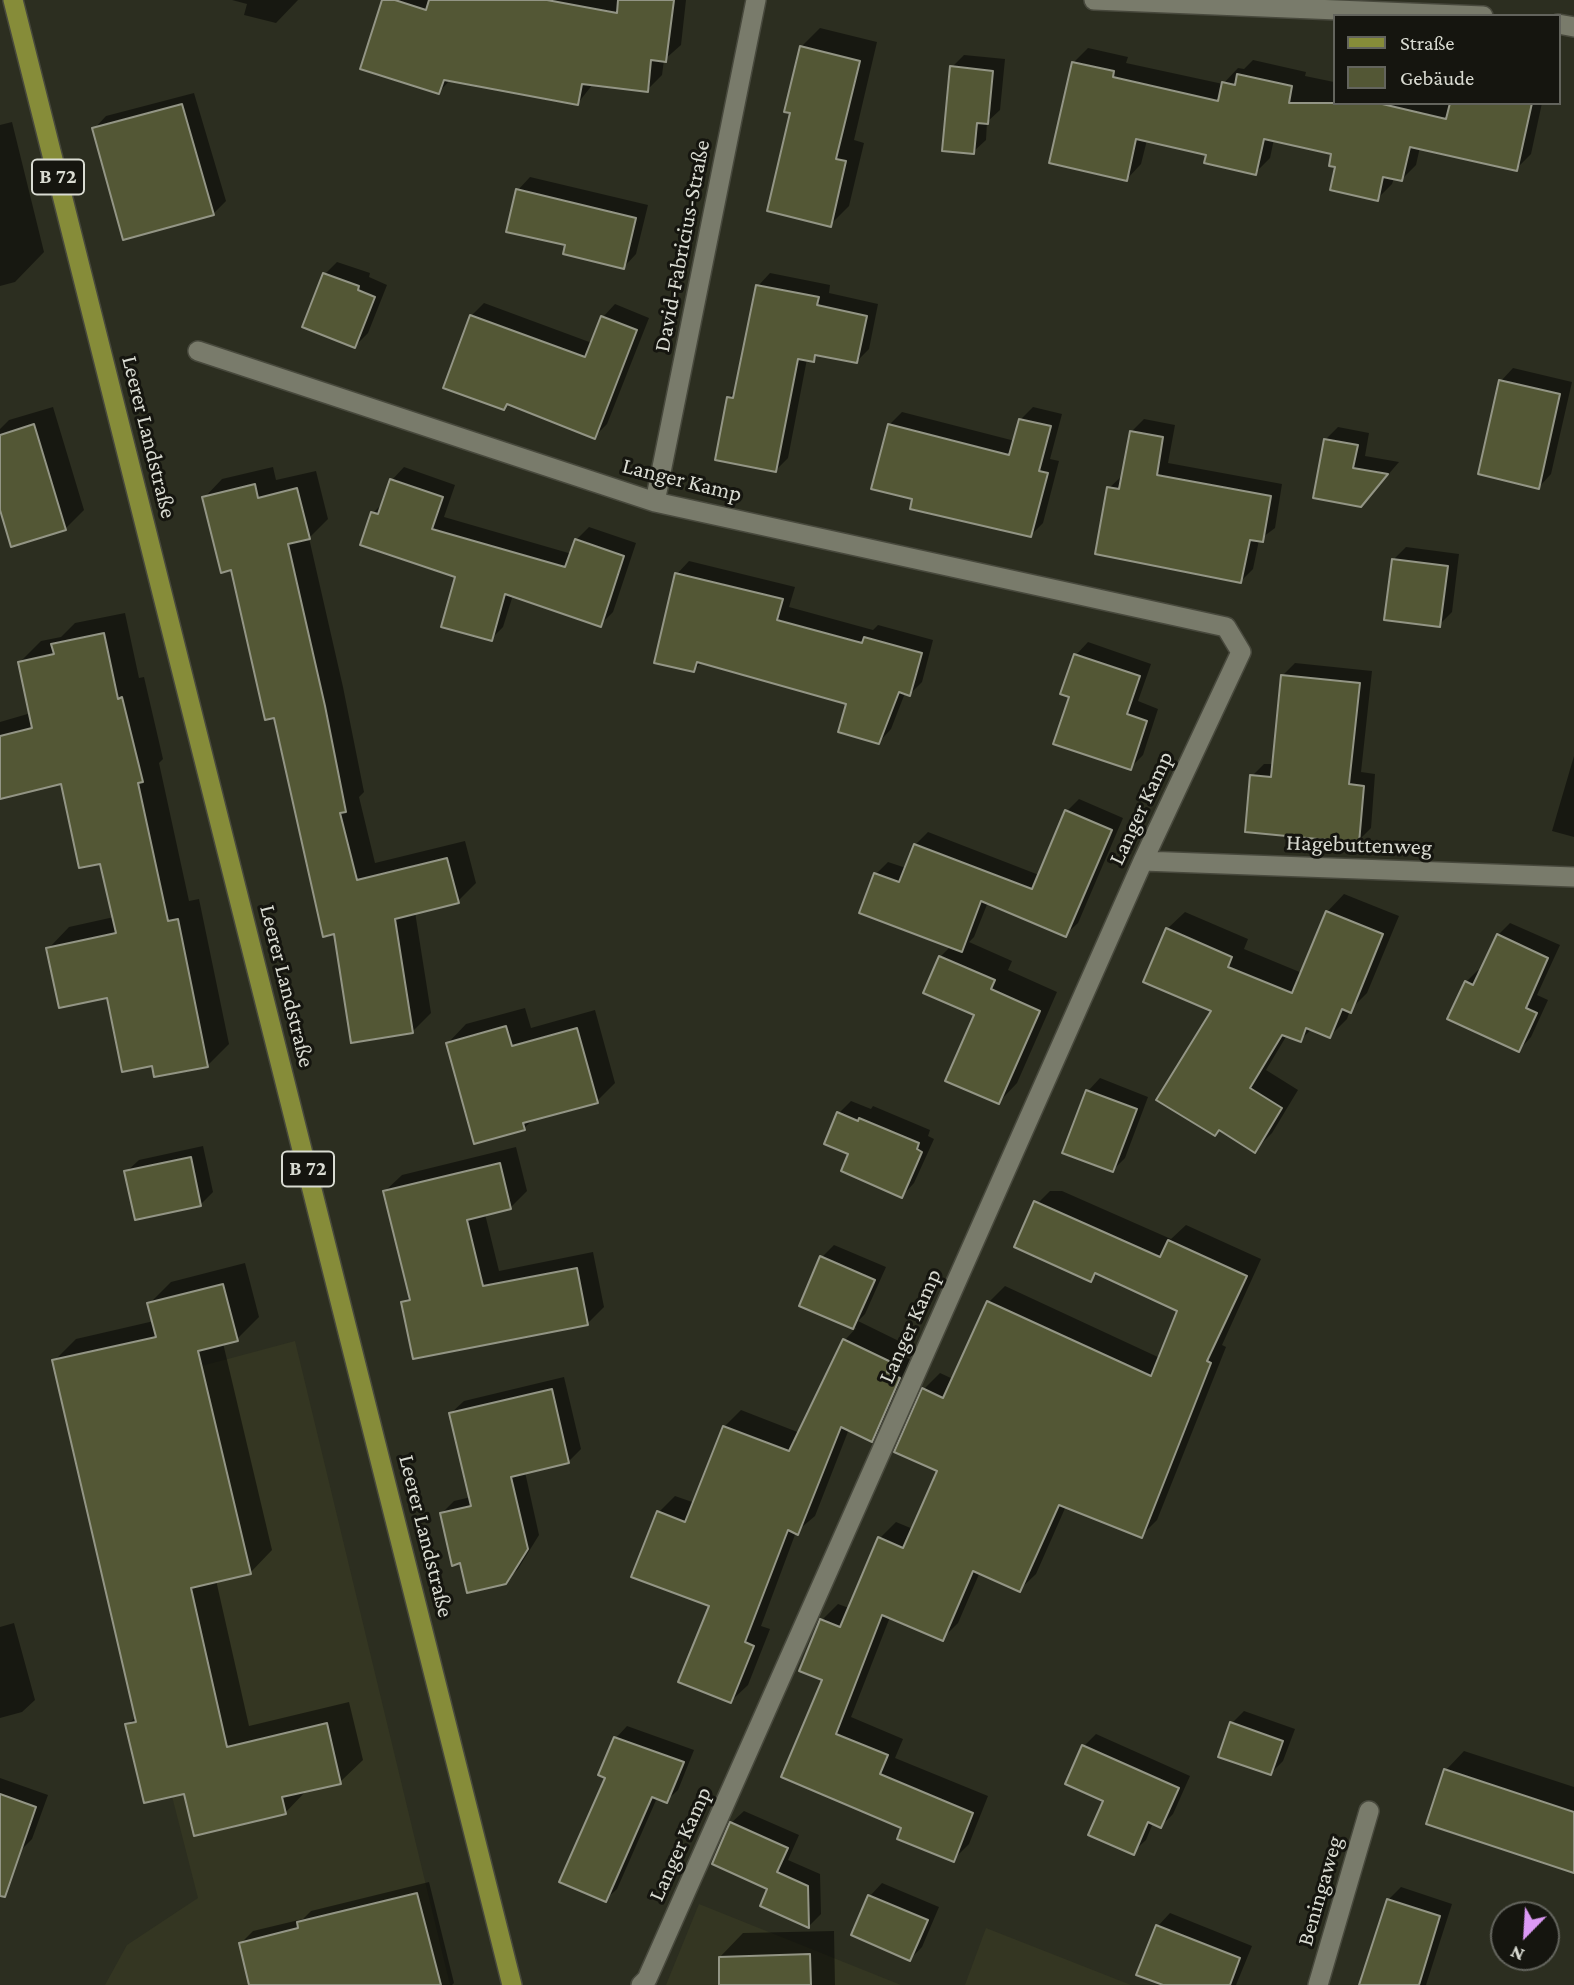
<!DOCTYPE html>
<html>
<head>
<meta charset="utf-8">
<style>
  body { margin:0 }
  #map { position:relative; width:1574px; height:1985px; overflow:hidden; background:#2c2e20; font-family:"Crimson Pro",serif }
  canvas { display:block }
  .legend { position:absolute; left:1333px; top:14px; width:228px; height:91px; box-sizing:border-box; background:#15150f; border:2px solid #63645d; margin:0; padding:9px 12px; list-style:none; font-size:21px; color:#d9dbd2 }
  .legend li { display:flex; align-items:center; gap:14px; height:35px }
  .legend b { width:35px; border:2px solid #63645d }
  .north { position:absolute; left:1490px; top:1901px; width:70px; height:70px; box-sizing:border-box; background:#15150f; border:2px solid #63645d; border-radius:50%; rotate:204deg; font-size:19px; font-weight:700; line-height:28px; text-align:center; color:#d9dbd2 }
  .north::after { content:''; display:block; margin:auto; width:24px; height:32px; background:#dc99f5; clip-path:polygon(50% 0,100% 100%,50% 72%,0 100%) }
</style>
</head>
<body>
<div id="map">
<canvas width="1574" height="1985"></canvas>
<ul class="legend">
<li><b style="height:9px;background:#868c39"></b>Straße</li>
<li><b style="height:19px;background:#535735"></b>Gebäude</li>
</ul>
<div class="north">N</div>
</div>
<script>
const ctx = document.querySelector('canvas').getContext('2d');
ctx.lineJoin = 'round';
function fill(path, color) { ctx.fillStyle = color; ctx.fill(path, 'evenodd'); }
const toPath = rows => new Path2D(rows.map(r => 'M' + r).join(''));
function strokePath(path, color, width, dash) { ctx.strokeStyle = color; ctx.lineWidth = width; ctx.lineCap = dash ? 'butt' : 'round'; ctx.setLineDash(dash || []); ctx.stroke(path); }
function label(font, color, halo, rows, align = 'center') {
  ctx.font = font + ' "Crimson Pro",serif'; ctx.lineWidth = 6; ctx.setLineDash([]); ctx.textBaseline = 'middle'; ctx.strokeStyle = halo; ctx.fillStyle = color; for (const [text, x, y, turn = 0] of rows) {
    ctx.save(); ctx.translate(x, y); ctx.rotate((+turn || 0) * Math.PI / 180); ctx.textAlign = isNaN(turn) ? turn : align; if (halo) ctx.strokeText(text, 0, 0); ctx.fillText(text, 0, 0); ctx.restore();
  }
}
fill(toPath([
  [295,1341,450,1985,105,1985,127,1945,198,1898,71,1401],
  [699,1904,901,1985,666,1985],
  [986,1928,1131,1985,965,1985]
]), '#343622');
fill(toPath([
  [232,0,298,0,276,23,244,15,247,4],
  [384,0,686,0,681,45,664,60,662,75,647,90,593,84,578,103,451,79,439,92],
  [820,28,877,42,854,140,864,143,849,206,830,225,792,112,801,47],
  [1088,48,1128,57,1126,63,1223,84,1238,68,1244,69,1253,60,1306,72,1305,76,1334,82,1334,103,1542,103,1531,154,1516,169,1420,147,1416,165,1402,179,1394,178,1392,184,1377,199,1337,166,1334,152,1274,139,1270,158,1255,173,1208,153,1147,140,1141,164,1127,179,1073,63],
  [964,55,1005,59,1000,110,987,122,986,140,973,152,952,67],
  [194,93,226,201,213,214,94,129,106,116],
  [12,122,44,252,15,282,0,286,0,125],
  [530,177,648,205,636,254,624,267,518,190],
  [337,262,370,273,369,277,387,285,368,333,355,346,325,274],
  [770,273,830,285,829,293,878,304,869,349,856,362,819,354,813,360,807,359,788,458,776,470,729,397,737,389,758,286],
  [484,303,592,343,603,317,615,304,649,318,607,424,594,437,509,403,504,408,471,316],
  [1513,368,1572,382,1551,474,1539,487,1501,381],
  [53,407,84,510,65,529,0,509,0,429,9,420],
  [1033,407,1062,414,1050,459,1059,461,1043,523,1031,535,914,498,889,425,902,412,1015,441,1020,420],
  [1144,419,1175,425,1168,463,1282,484,1275,528,1259,540,1253,569,1241,581,1109,488,1123,475,1131,432],
  [1338,427,1369,433,1365,456,1399,462,1361,506,1325,440],
  [273,467,276,480,316,471,328,519,309,538,343,687,364,792,359,797,375,863,465,841,476,883,458,901,415,912,431,1013,412,1032,335,932,233,568,204,498,222,479],
  [404,467,455,485,444,517,572,554,576,540,589,527,636,543,613,612,600,625,513,595,503,627,491,639,458,575,373,513,384,502,392,480],
  [1406,547,1459,554,1452,612,1439,625,1393,560],
  [689,561,795,587,789,607,873,630,878,625,933,640,922,682,910,694,905,693,891,729,879,742,848,703,702,662,694,670,677,574],
  [125,613,139,678,144,677,163,759,159,763,189,901,199,899,229,1044,208,1065,153,1064,109,995,48,949,69,927,114,917,101,862,62,782,0,797,0,722,31,713,20,662,41,641,61,637,75,623],
  [1088,642,1151,664,1138,701,1158,709,1143,755,1130,768,1071,696,1076,655],
  [1295,663,1372,671,1361,772,1375,774,1371,828,1358,841,1252,776,1264,764,1274,764,1283,675],
  [1574,756,1574,837,1552,831],
  [1079,799,1123,818,1078,923,1065,935,988,902,974,937,969,942,1012,961,1008,970,1057,992,1017,1083,999,1102,976,1014,940,957,951,946,876,874,888,862,906,868,915,845,928,832,1039,875,1067,811],
  [1344,894,1399,916,1367,993,1350,1010,1347,1019,1330,1036,1312,1029,1300,1040,1287,1035,1266,1070,1298,1090,1272,1133,1255,1150,1214,1010,1167,929,1185,912,1248,939,1244,949,1302,973,1327,912],
  [1510,923,1560,945,1537,995,1548,1000,1531,1037,1519,1050,1466,982,1478,970,1482,971,1498,935],
  [525,1008,531,1028,595,1010,615,1083,597,1101,534,1119,524,1128,448,1043,466,1024],
  [1100,1078,1148,1097,1125,1158,1113,1170,1088,1091],
  [851,1101,871,1109,873,1106,930,1130,928,1136,934,1139,914,1183,902,1196,850,1153,839,1113],
  [203,1146,213,1192,200,1205,126,1172,139,1160],
  [516,1147,527,1191,511,1207,485,1214,499,1271,593,1252,604,1307,587,1324,403,1303,410,1296,385,1191,402,1175],
  [1050,1191,1062,1191,1171,1239,1186,1225,1261,1259,1222,1345,1226,1347,1157,1520,1141,1536,1066,1506,1036,1574,1019,1590,980,1572,958,1623,942,1639,890,1617,851,1717,903,1739,895,1758,988,1796,969,1844,953,1860,904,1827,783,1776,824,1679,822,1620,838,1604,849,1608,880,1538,896,1522,913,1529,939,1470,924,1389,940,1373,953,1379,989,1302,1005,1286,1160,1358,1179,1310,1098,1273,1091,1280,1034,1207],
  [834,1245,886,1267,865,1314,858,1321,907,1345,902,1355,915,1362,888,1423,872,1440,849,1429,815,1516,796,1532,761,1626,770,1629,748,1685,731,1701,711,1605,659,1512,675,1496,695,1503,724,1427,741,1410,800,1433,845,1340,856,1328,801,1305,822,1257],
  [245,1263,259,1317,237,1339,223,1343,272,1550,250,1573,216,1580,249,1726,349,1702,363,1760,340,1782,307,1790,285,1813,185,1792,127,1725,137,1716,54,1361,76,1339,154,1321,149,1304,171,1282],
  [564,1377,581,1449,568,1462,525,1472,539,1535,518,1569,505,1582,461,1561,442,1513,454,1501,471,1497,451,1413,464,1401],
  [14,1623,35,1700,22,1712,0,1718,0,1627],
  [1244,1711,1295,1729,1283,1761,1271,1773,1232,1723],
  [627,1726,694,1750,678,1790,666,1801,657,1798,617,1889,605,1900,607,1777,616,1738],
  [1096,1734,1190,1776,1173,1814,1161,1826,1153,1823,1146,1840,1133,1852,1084,1746],
  [1464,1751,1574,1787,1574,1871,1446,1770],
  [0,1778,48,1795,32,1839,20,1851,0,1844],
  [744,1811,799,1835,788,1860,820,1874,821,1914,809,1926,762,1905,770,1888,731,1823],
  [429,1882,454,1983,452,1985,251,1985,241,1943,253,1931,303,1919,311,1911],
  [882,1883,939,1907,922,1947,910,1959,853,1934,870,1896],
  [1401,1887,1452,1904,1426,1985,1361,1985,1388,1900],
  [1170,1913,1252,1946,1236,1985,1168,1985,1158,1926],
  [834,1931,835,1985,720,1985,719,1958,743,1933]
]), '#0007');
const building = toPath([
  [382,0,395,0,426,10,429,0,547,0,617,13,618,0,674,0,666,62,651,60,648,92,582,84,578,105,444,80,439,94,360,69,382,0],
  [800,46,860,61,836,159,846,161,831,227,767,211,790,113,784,112,800,46],
  [1072,62,1114,71,1113,77,1218,101,1222,82,1235,85,1237,74,1292,86,1289,103,1378,103,1446,119,1450,103,1532,103,1517,171,1410,147,1402,181,1383,177,1378,201,1330,190,1335,167,1329,166,1331,154,1264,139,1256,175,1204,163,1206,155,1136,139,1127,181,1049,163,1072,62],
  [950,66,993,71,988,124,977,123,974,154,942,151,950,66],
  [182,104,214,215,123,240,92,128,182,104],
  [516,189,636,218,624,269,563,254,565,245,506,232,516,189],
  [323,273,359,286,358,290,375,297,355,348,302,327,323,273],
  [756,285,819,297,817,305,867,316,857,363,815,355,814,362,798,359,776,472,715,460,727,397,733,398,756,285],
  [470,315,585,357,601,316,637,330,595,439,507,404,504,410,443,388,470,315],
  [1499,380,1560,394,1539,489,1478,474,1499,380],
  [1019,419,1051,426,1039,471,1048,473,1031,537,910,509,912,499,871,489,888,424,1009,455,1019,419],
  [34,424,66,530,11,547,0,510,0,435,34,424],
  [1130,431,1163,437,1157,475,1271,496,1263,542,1250,540,1241,583,1095,554,1107,487,1119,489,1130,431],
  [1324,439,1358,445,1353,468,1388,474,1361,507,1313,498,1324,439],
  [390,479,443,497,432,529,565,567,575,539,624,556,601,627,505,594,492,641,441,627,455,577,360,545,371,512,378,514,390,479],
  [255,484,258,498,297,488,310,539,288,544,325,706,346,812,340,813,357,880,447,858,459,903,395,919,413,1033,351,1043,334,934,323,937,274,718,265,720,231,570,221,573,202,497,255,484],
  [1392,559,1448,566,1440,627,1384,620,1392,559],
  [675,573,783,599,777,620,862,643,864,637,922,653,910,696,899,692,879,744,838,732,846,704,697,662,694,672,654,663,675,573],
  [104,633,118,699,122,697,143,782,138,783,168,921,178,919,208,1067,154,1077,152,1066,122,1072,107,998,59,1008,46,948,116,933,100,864,79,868,61,784,0,799,0,736,32,728,18,662,54,654,51,644,104,633],
  [1074,654,1140,676,1127,714,1147,721,1131,770,1053,744,1069,697,1060,694,1074,654],
  [1281,675,1360,683,1349,784,1364,786,1359,843,1245,832,1250,775,1271,777,1281,675],
  [1065,810,1112,830,1066,937,981,901,962,952,859,913,874,873,899,882,914,844,1032,889,1065,810],
  [1326,911,1383,934,1351,1013,1342,1009,1330,1038,1306,1028,1301,1042,1282,1035,1250,1088,1282,1108,1255,1153,1219,1130,1215,1136,1156,1100,1211,1011,1143,982,1166,928,1232,957,1228,967,1292,993,1326,911],
  [1497,934,1548,958,1526,1008,1537,1013,1519,1052,1447,1019,1465,981,1473,985,1497,934],
  [939,956,995,980,991,989,1040,1011,999,1104,945,1081,974,1015,923,993,939,956],
  [506,1026,512,1046,577,1028,598,1103,523,1123,525,1130,474,1144,446,1043,506,1026],
  [1086,1090,1137,1109,1113,1172,1062,1153,1086,1090],
  [837,1112,858,1121,859,1118,919,1143,917,1149,922,1152,902,1198,841,1171,848,1154,824,1144,837,1112],
  [191,1157,201,1206,135,1220,124,1171,191,1157],
  [500,1163,511,1209,467,1220,483,1286,577,1268,588,1325,413,1359,401,1302,410,1300,383,1191,500,1163],
  [1034,1201,1160,1257,1168,1240,1247,1276,1207,1361,1211,1363,1142,1538,1059,1505,1020,1592,973,1571,943,1641,882,1615,836,1734,888,1755,880,1774,973,1813,954,1862,897,1839,901,1828,781,1777,822,1680,799,1671,819,1622,820,1619,840,1627,878,1537,903,1548,937,1471,894,1452,922,1388,943,1398,987,1301,1151,1376,1177,1311,1095,1273,1091,1282,1014,1247,1034,1201],
  [820,1256,875,1280,853,1329,799,1306,820,1256],
  [223,1284,238,1341,198,1351,251,1574,191,1588,227,1747,327,1723,341,1784,282,1797,286,1814,194,1836,184,1794,144,1803,125,1724,136,1722,52,1360,156,1337,147,1303,223,1284],
  [843,1339,891,1362,887,1372,900,1378,872,1442,841,1427,798,1535,788,1530,745,1642,754,1646,731,1703,678,1682,709,1606,631,1577,657,1511,685,1522,723,1426,789,1451,843,1339],
  [552,1389,569,1463,511,1477,528,1549,506,1584,467,1593,460,1563,452,1566,440,1513,471,1506,449,1413,552,1389],
  [1230,1722,1283,1741,1271,1775,1218,1757,1230,1722],
  [614,1737,684,1762,667,1803,652,1797,606,1902,559,1882,605,1778,598,1775,614,1737],
  [1082,1745,1179,1788,1161,1828,1148,1822,1134,1855,1088,1835,1103,1801,1065,1784,1082,1745],
  [1444,1769,1574,1812,1574,1873,1426,1824,1444,1769],
  [0,1794,36,1807,5,1897,0,1896,0,1794],
  [730,1822,788,1848,777,1872,808,1886,809,1928,760,1906,767,1889,712,1864,730,1822],
  [417,1893,441,1985,249,1985,239,1943,298,1928,297,1922,417,1893],
  [868,1895,928,1920,910,1961,851,1935,868,1895],
  [1387,1899,1440,1916,1419,1985,1359,1985,1387,1899],
  [1156,1925,1240,1958,1230,1985,1163,1985,1136,1975,1156,1925],
  [810,1954,811,1985,719,1985,719,1957,810,1954]
]);
fill(building, '#535735');
strokePath(building, '#939585', 2);
const minor = toPath([
  [1094,0,1483,16],
  [1558,24,1574,27],
  [198,351,655,502,1226,627,1241,652,1143,861,647,1979,641,1985],
  [655,502,756,0],
  [1143,861,1574,877],
  [1318,1985,1369,1811]
]);
const primary = toPath([
  [13,0,512,1985]
]);
strokePath(minor, '#48493d', 22);
strokePath(primary, '#48493d', 22);
strokePath(minor, '#797b6b', 19);
strokePath(primary, '#868c39', 19);
for (const [x, y, w] of [
  [58,177,52],
  [308,1169,52]
]) { const box = new Path2D(); box.roundRect(x - w / 2, y - 17.5, w, 35, 5); ctx.fillStyle = '#15150f'; ctx.fill(box); strokePath(box, '#d9dbd2', 2); }
label('bold 21px', '#d9dbd2', null, [
  ["B 72",58,177],
  ["B 72",308,1169]
]);
label('23px', '#d9dbd2', '#15150f', [
  ["David-Fabricius-Straße",682,246,-79],
  ["Leerer Landstraße",149,437,76],
  ["Langer Kamp",682,480,14],
  ["Langer Kamp",1141,808,-65],
  ["Hagebuttenweg",1359,845,2],
  ["Leerer Landstraße",287,986,76],
  ["Langer Kamp",910,1326,-66],
  ["Leerer Landstraße",426,1536,76],
  ["Langer Kamp",680,1844,-66],
  ["Beningaweg",1320,1891,-74]
]);
</script>
</body>
</html>
